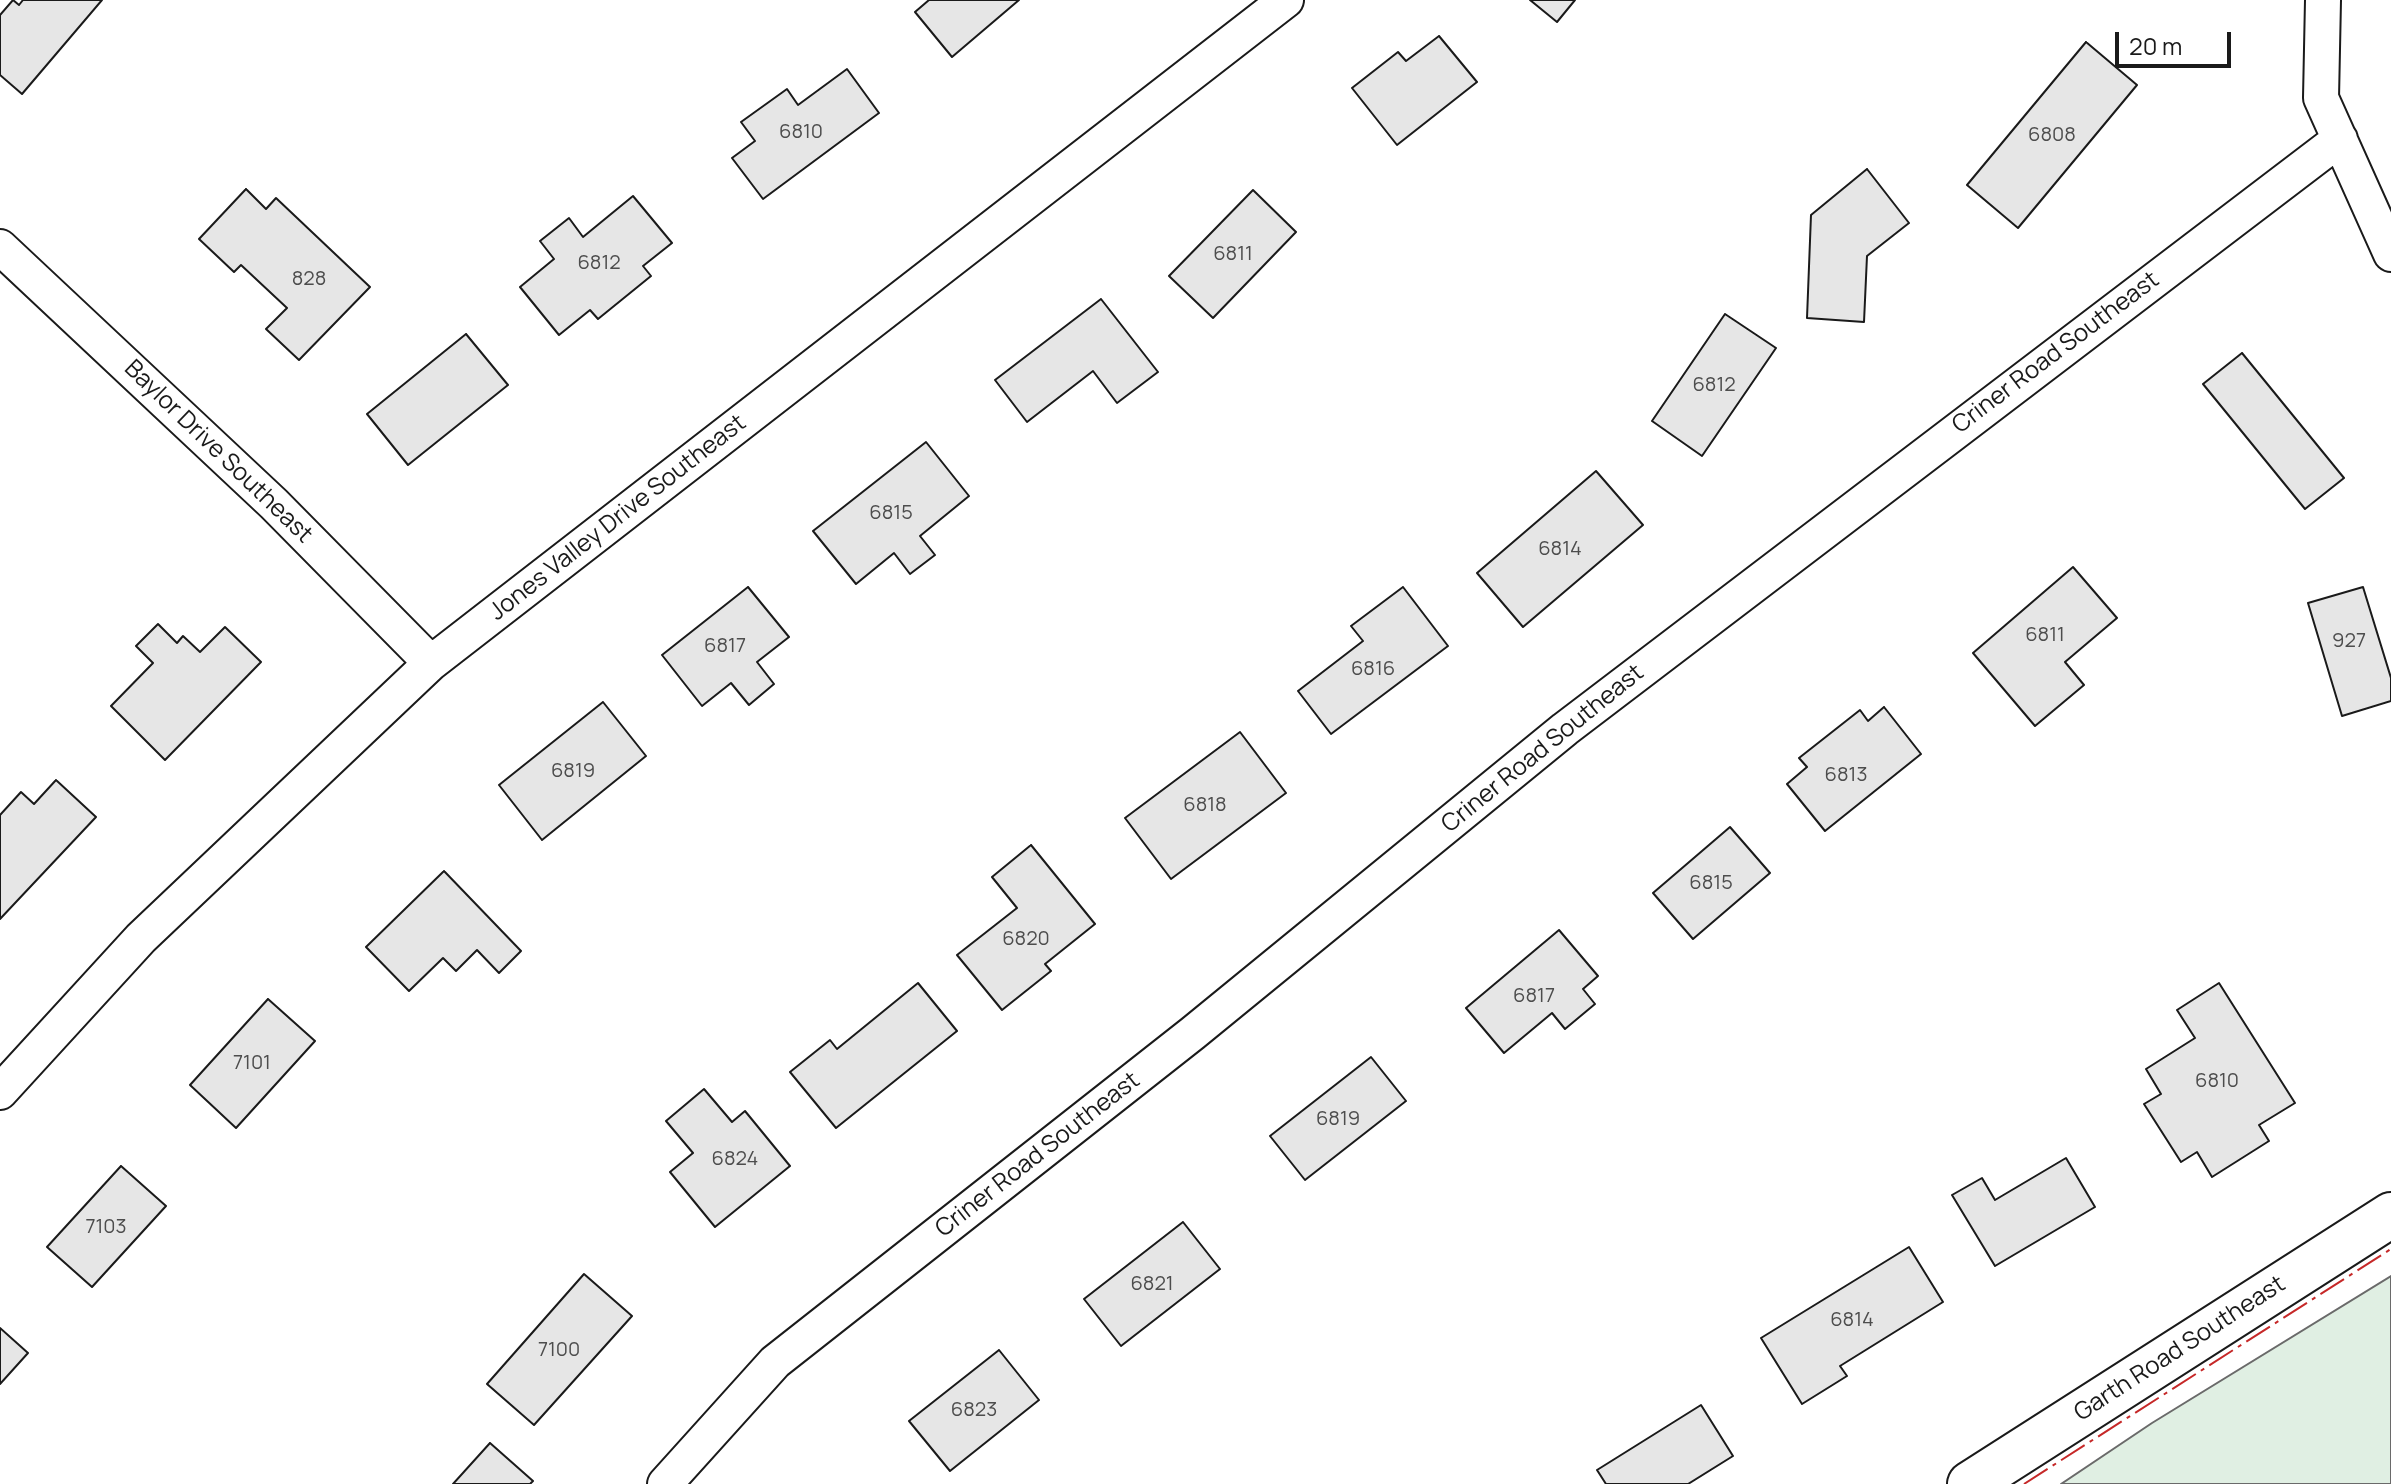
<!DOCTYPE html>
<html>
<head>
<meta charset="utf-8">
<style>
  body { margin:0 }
  #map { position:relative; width:2391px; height:1484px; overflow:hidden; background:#fff; font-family:Manrope,sans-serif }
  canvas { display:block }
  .scale { position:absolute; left:2115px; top:32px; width:116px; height:36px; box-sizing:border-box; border:4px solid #1a1a1a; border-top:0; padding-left:10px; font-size:24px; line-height:28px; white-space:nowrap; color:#1a1a1a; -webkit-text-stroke:6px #fff; paint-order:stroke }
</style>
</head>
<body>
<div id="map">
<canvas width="2391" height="1484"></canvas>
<div class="scale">20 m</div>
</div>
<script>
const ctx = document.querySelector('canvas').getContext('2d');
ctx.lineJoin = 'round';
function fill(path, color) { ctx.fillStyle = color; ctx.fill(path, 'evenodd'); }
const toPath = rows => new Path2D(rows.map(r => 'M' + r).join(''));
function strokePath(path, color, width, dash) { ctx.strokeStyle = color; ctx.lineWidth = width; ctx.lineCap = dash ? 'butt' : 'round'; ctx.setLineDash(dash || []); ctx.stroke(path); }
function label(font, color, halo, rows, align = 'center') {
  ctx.font = font + ' Manrope,sans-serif'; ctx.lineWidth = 6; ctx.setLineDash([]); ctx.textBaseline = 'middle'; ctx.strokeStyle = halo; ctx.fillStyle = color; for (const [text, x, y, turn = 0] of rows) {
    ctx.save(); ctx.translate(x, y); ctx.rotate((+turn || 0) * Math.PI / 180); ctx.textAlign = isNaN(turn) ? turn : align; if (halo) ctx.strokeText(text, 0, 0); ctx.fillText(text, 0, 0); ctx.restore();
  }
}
const green = toPath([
  [2391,1276,2391,1484,2061,1484,2152,1423,2391,1276]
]);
fill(green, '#e0efe3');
strokePath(green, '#6a6a6a', 2);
const building = toPath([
  [13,0,19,5,23,0,102,0,22,94,0,75,0,15,13,0],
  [929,0,1019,0,952,57,915,12,929,0],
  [1530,0,1575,0,1557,22,1530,0],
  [1439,36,1477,82,1397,145,1352,88,1398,52,1406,61,1439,36],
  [2086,42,2137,85,2018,228,1967,185,2086,42],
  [847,69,879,113,763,199,732,158,755,141,741,122,787,89,798,105,847,69],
  [1867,169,1909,223,1867,256,1864,322,1807,318,1811,215,1867,169],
  [246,189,266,209,276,198,370,287,299,360,266,329,287,308,241,265,234,272,199,239,246,189],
  [1253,190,1296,232,1213,318,1169,276,1253,190],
  [633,196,672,243,643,266,651,276,598,319,590,310,559,335,520,287,554,259,540,241,569,218,583,237,633,196],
  [1101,299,1158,372,1117,403,1093,371,1027,422,995,380,1101,299],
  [1725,314,1776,348,1702,456,1652,421,1725,314],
  [466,334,508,385,408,465,367,414,466,334],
  [2242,353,2344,478,2305,509,2203,384,2242,353],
  [926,442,969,496,920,536,935,555,910,574,894,553,856,584,813,531,926,442],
  [1596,471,1643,525,1523,627,1477,573,1596,471],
  [2073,567,2117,618,2065,662,2084,685,2035,726,1973,653,2073,567],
  [748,587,789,637,757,662,774,684,749,705,731,683,702,706,662,655,748,587],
  [1403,587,1448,646,1331,734,1298,691,1363,641,1351,626,1403,587],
  [2363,587,2391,678,2391,701,2342,716,2308,603,2363,587],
  [158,624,177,643,183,636,200,652,225,627,261,662,165,760,111,706,153,663,136,646,158,624],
  [603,702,646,756,542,840,499,785,603,702],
  [1884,707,1921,754,1825,831,1787,784,1807,767,1799,758,1860,710,1868,721,1884,707],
  [1240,732,1286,793,1171,879,1125,818,1240,732],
  [56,780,96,817,0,919,0,815,21,792,34,804,56,780],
  [1730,827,1770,873,1693,939,1653,893,1730,827],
  [1031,845,1095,924,1045,964,1051,971,1002,1010,957,955,1017,908,992,877,1031,845],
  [444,871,521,951,499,973,477,950,456,971,443,958,409,991,366,947,444,871],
  [1559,930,1598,976,1583,989,1595,1004,1565,1029,1552,1013,1504,1053,1466,1008,1559,930],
  [918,983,957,1031,836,1128,790,1072,830,1040,837,1049,918,983],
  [2219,983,2295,1103,2259,1125,2269,1141,2212,1177,2197,1152,2181,1162,2144,1104,2161,1094,2146,1069,2195,1038,2177,1010,2219,983],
  [268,999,315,1041,236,1128,190,1085,268,999],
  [1371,1057,1406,1101,1305,1180,1270,1136,1371,1057],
  [704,1089,732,1122,745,1111,790,1166,715,1227,670,1172,693,1153,666,1121,704,1089],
  [2066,1158,2095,1207,1995,1266,1952,1195,1982,1178,1995,1200,2066,1158],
  [121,1166,166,1206,92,1287,47,1247,121,1166],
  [1183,1222,1220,1269,1121,1346,1084,1299,1183,1222],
  [1909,1247,1943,1302,1840,1366,1847,1376,1802,1404,1761,1338,1909,1247],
  [584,1274,632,1316,534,1425,487,1384,584,1274],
  [0,1328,28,1353,0,1384,0,1328],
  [999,1350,1039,1400,950,1471,909,1421,999,1350],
  [1701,1405,1733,1456,1688,1484,1606,1484,1597,1470,1701,1405],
  [490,1443,533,1481,530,1484,453,1484,490,1443]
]);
fill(building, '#e6e6e6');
strokePath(building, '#1a1a1a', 2);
const minor = toPath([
  [2323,0,2321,98,2391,254],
  [0,247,274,504,431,663],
  [0,1092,141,938,431,663,1286,0],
  [665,1484,775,1362,1193,1033,1565,729,2340,139]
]);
const tertiary = toPath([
  [1970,1484,2391,1215]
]);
strokePath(minor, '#1a1a1a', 38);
strokePath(tertiary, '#1a1a1a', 48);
strokePath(minor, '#fff', 34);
strokePath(tertiary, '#fff', 44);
strokePath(toPath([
  [2024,1484,2391,1249]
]), '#c62828', 2, [28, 6, 4, 6]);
label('20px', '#4d4d4d', null, [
  ["6810",801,132],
  ["6808",2052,135],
  ["6811",1233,254],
  ["6812",599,263],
  ["828",309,279],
  ["6812",1714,385],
  ["6815",891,513],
  ["6814",1560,549],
  ["6811",2045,635],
  ["927",2349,641],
  ["6817",725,646],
  ["6816",1373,669],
  ["6819",573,771],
  ["6813",1846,775],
  ["6818",1205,805],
  ["6815",1711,883],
  ["6820",1026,939],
  ["6817",1534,996],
  ["7101",252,1063],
  ["6810",2217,1081],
  ["6819",1338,1119],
  ["6824",735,1159],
  ["7103",106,1227],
  ["6821",1152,1284],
  ["6814",1852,1320],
  ["7100",559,1350],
  ["6823",974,1410]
]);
label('24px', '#1a1a1a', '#fff', [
  ["Criner Road Southeast",2056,353,-37],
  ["Baylor Drive Southeast",218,452,44],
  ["Jones Valley Drive Southeast",618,518,-38],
  ["Criner Road Southeast",1543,749,-39],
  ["Criner Road Southeast",1038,1155,-38],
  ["Garth Road Southeast",2180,1349,-33]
]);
</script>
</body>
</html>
